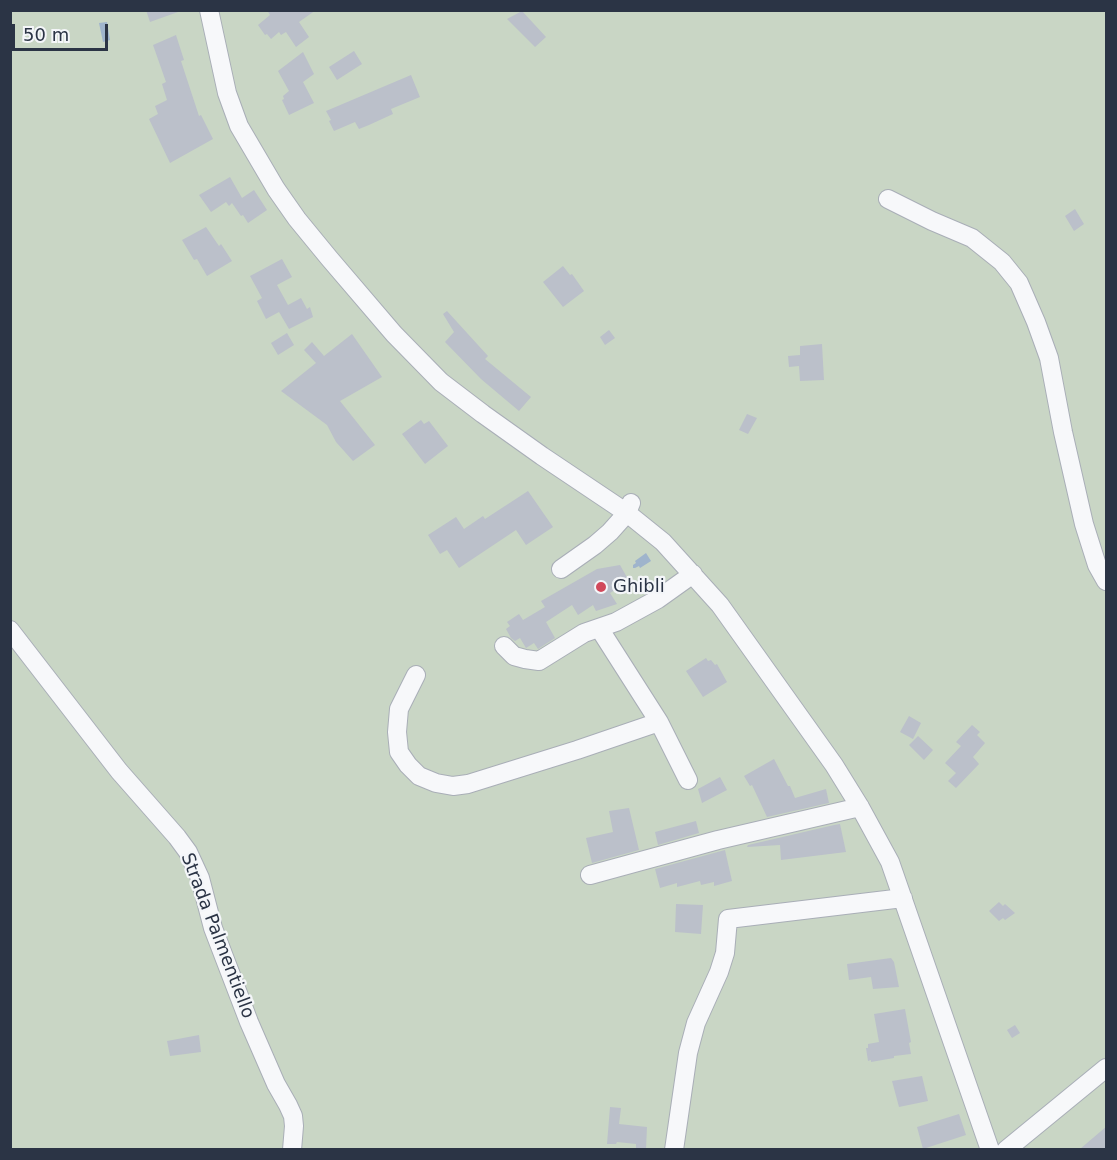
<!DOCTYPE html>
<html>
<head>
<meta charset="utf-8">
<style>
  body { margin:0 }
  #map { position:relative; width:1117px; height:1160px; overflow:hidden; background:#e4e7ec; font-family:"DejaVu Sans",sans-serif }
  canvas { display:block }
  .frame { position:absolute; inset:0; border:12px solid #2b3445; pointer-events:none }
  .scale { position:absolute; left:12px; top:24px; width:96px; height:27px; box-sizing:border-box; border:3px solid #2b3445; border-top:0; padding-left:8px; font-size:18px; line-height:21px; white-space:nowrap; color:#2b3445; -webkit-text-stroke:4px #f4f6f9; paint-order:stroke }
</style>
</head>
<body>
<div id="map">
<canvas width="1117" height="1160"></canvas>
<div class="frame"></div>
<div class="scale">50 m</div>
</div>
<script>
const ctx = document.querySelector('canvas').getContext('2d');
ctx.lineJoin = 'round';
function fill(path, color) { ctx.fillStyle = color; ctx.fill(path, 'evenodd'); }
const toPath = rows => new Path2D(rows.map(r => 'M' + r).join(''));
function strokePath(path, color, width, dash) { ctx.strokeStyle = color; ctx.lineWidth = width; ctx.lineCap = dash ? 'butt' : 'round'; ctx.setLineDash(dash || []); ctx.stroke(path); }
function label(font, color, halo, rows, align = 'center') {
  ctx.font = font + ' "DejaVu Sans",sans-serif'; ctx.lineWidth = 4.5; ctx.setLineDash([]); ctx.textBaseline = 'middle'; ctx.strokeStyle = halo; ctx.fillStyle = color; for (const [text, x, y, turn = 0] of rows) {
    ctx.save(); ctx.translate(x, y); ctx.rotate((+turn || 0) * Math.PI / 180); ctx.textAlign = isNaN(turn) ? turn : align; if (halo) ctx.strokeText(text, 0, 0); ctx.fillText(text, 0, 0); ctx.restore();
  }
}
fill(toPath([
  [11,11,1106,11,1106,1149,11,1149]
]), '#c9d6c5');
fill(toPath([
  [107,22,110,40,103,42,99,23],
  [646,553,651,561,640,568,639,566,635,568,633,568,633,565,636,563,635,561]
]), '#9fb4cc');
fill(toPath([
  [146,10,178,10,178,12,150,22],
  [267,10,316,10,299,22,309,37,296,47,286,32,281,35,279,32,271,39,267,34,265,35,258,25,270,15],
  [522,11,546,37,535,47,507,19],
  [176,35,184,60,181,61,199,116,201,115,213,139,170,163,149,119,158,114,155,106,167,100,162,84,166,82,153,45],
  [354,51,362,64,337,80,329,67],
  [303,52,314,74,303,82,314,103,289,115,282,100,284,99,283,96,289,91,278,71],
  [411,75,420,97,391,109,393,114,369,125,359,129,355,122,334,131,329,121,331,120,326,111],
  [230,177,242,198,254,190,267,210,248,223,243,215,241,216,232,203,229,206,226,202,211,212,199,195],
  [1075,209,1084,224,1074,231,1065,216],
  [206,227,219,246,221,244,232,261,207,276,197,259,194,260,182,240],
  [282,259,292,277,277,285,288,305,301,298,307,309,310,307,313,317,289,329,279,312,266,319,257,301,262,298,250,276],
  [563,266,570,275,572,274,584,291,563,307,543,282],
  [447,311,488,356,485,359,531,397,519,411,481,379,445,342,454,332,443,314],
  [609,330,615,338,605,345,600,337],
  [287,333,294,345,278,355,271,343],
  [352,334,382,377,340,401,375,445,353,461,336,442,327,425,281,391,316,363,304,350,312,342,324,356],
  [822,344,824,380,800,381,799,366,789,367,788,356,800,355,800,346],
  [747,414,757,418,748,434,739,430],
  [421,420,424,424,429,421,448,446,425,464,402,434],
  [528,491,553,527,526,545,516,530,459,568,447,550,440,554,428,535,456,517,464,529,483,516,485,519],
  [620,565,629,581,610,593,617,604,596,611,593,605,578,615,572,605,546,622,555,638,538,649,534,643,526,648,520,638,515,641,511,638,506,629,510,626,507,622,519,614,523,620,545,607,541,601,597,569],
  [706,658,708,661,711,660,715,665,717,664,727,682,703,697,686,671],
  [909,716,921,723,913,739,900,732],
  [972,725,980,732,977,735,985,743,973,757,979,764,956,788,948,781,956,773,945,763,961,746,956,742],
  [918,736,933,750,924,760,909,745],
  [774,759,788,786,790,786,795,798,826,789,829,803,767,817,752,785,750,786,744,776],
  [720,777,727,790,702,803,698,789],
  [629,808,639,850,592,863,586,838,613,832,609,811],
  [696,821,699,833,658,845,655,832],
  [840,824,846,852,781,860,780,845,747,847,748,845,834,825],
  [725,850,732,881,714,886,714,882,701,885,700,881,677,887,677,883,660,888,655,869],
  [999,902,1003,906,1005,904,1015,913,1005,920,1003,918,999,921,989,911],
  [676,904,703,905,701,934,675,932],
  [891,958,894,962,899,987,873,989,871,977,849,980,847,964],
  [905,1009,911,1042,909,1043,911,1054,894,1056,894,1058,871,1062,871,1060,868,1061,866,1048,868,1048,868,1044,879,1042,874,1014],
  [1015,1025,1020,1033,1012,1038,1007,1030],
  [199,1035,201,1052,170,1056,167,1041],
  [922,1076,928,1101,899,1107,892,1081],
  [610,1107,621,1108,619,1124,647,1127,646,1149,636,1149,636,1144,617,1142,616,1144,607,1144],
  [959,1114,966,1135,923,1149,917,1127],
  [1107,1126,1107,1149,1080,1149]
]), '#bbc0ca');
const minor = toPath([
  [209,10,227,93,239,126,276,189,297,219,329,258,394,334,441,382,483,414,542,456,627,513,663,542,720,605,834,765,860,807,890,862,990,1150],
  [888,199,932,221,972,238,1002,262,1019,283,1036,322,1049,358,1063,432,1084,524,1097,565,1106,581],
  [561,569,595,545,610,532,627,513,631,503],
  [599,628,659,722,688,780],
  [10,630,119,771,177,837,188,852,200,878,213,928,249,1022,276,1084,288,1105,293,1116,294,1126,292,1150],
  [504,646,514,656,525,659,539,661,584,633,616,622,658,599,693,574],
  [416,675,399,709,397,732,399,752,408,765,419,776,436,783,453,786,468,784,577,750,659,722],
  [590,875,718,840,860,807],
  [674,1150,688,1053,696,1023,719,972,725,953,728,919,903,898],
  [1006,1150,1106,1068]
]);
strokePath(minor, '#a9aeb7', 20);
strokePath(minor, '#f7f8fa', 18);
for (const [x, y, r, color] of [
  [601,587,6,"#d1495b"]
]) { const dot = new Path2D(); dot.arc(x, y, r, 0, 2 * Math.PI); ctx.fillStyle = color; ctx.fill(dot); strokePath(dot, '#f4f6f9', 2); }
label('18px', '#2b3445', '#f4f6f9', [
  ["Ghibli",613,587]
], 'left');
label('18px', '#2b3445', '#f4f6f9', [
  ["Strada Palmentiello",217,936,69]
]);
</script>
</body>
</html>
